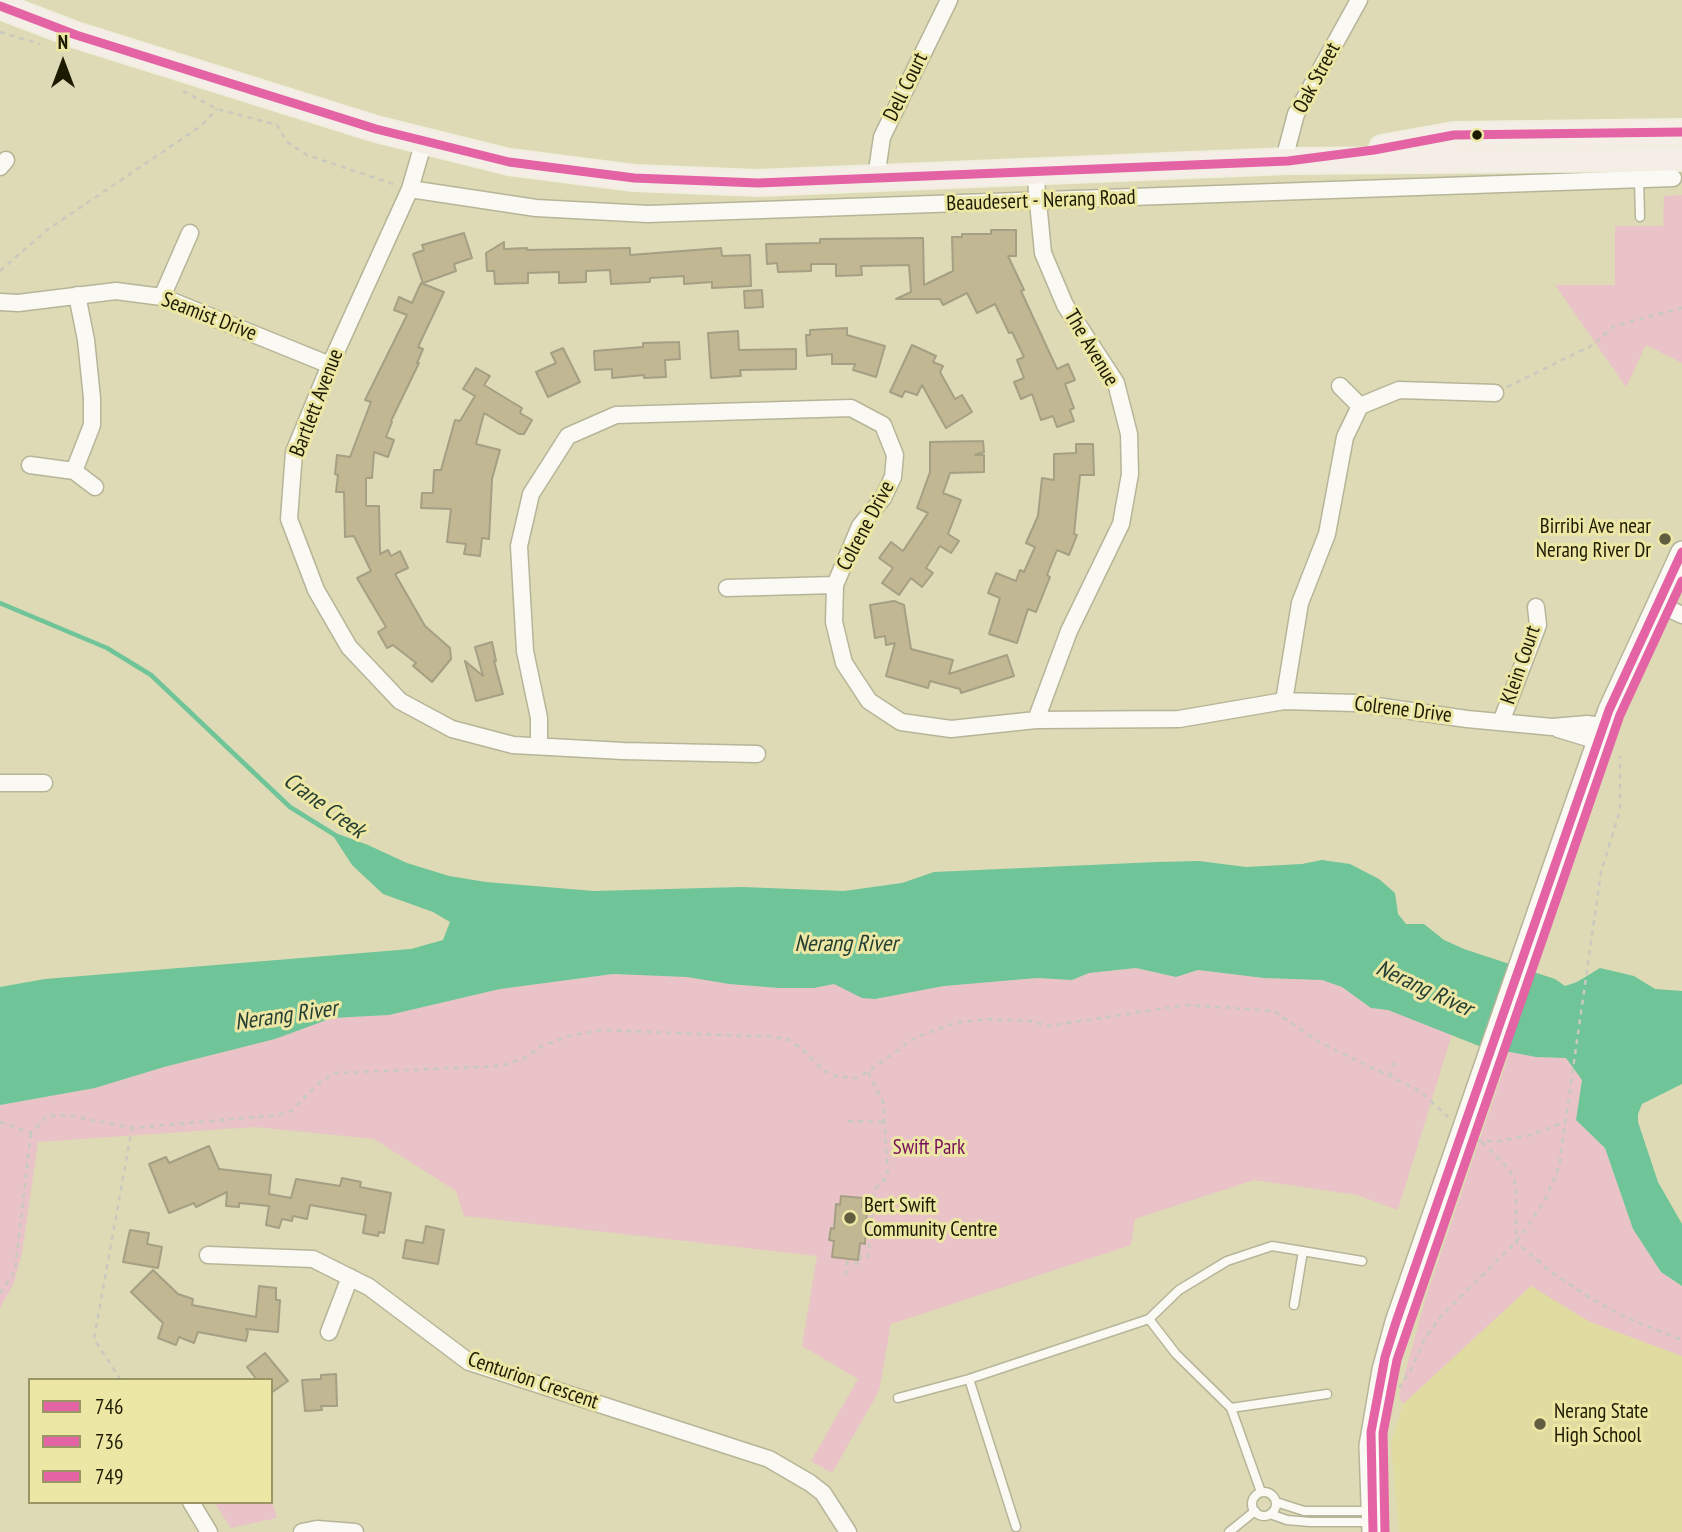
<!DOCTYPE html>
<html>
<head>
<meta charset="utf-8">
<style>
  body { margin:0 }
  #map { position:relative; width:1682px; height:1532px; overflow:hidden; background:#dddab5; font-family:"PT Sans Narrow",sans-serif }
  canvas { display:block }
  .legend { position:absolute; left:28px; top:1378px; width:245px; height:126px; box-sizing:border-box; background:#ede7a5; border:2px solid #9a9564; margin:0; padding:9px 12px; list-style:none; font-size:21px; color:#1d1a02 }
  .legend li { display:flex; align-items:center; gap:14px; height:35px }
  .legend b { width:35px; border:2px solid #9a9564 }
  .north { position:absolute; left:28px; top:28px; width:70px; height:70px; -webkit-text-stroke:5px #ede7a5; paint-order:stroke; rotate:0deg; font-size:19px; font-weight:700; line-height:28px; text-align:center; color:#1d1a02 }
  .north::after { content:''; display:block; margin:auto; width:24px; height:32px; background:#1d1a02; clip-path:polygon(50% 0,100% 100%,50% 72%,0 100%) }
</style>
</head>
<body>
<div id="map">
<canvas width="1682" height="1532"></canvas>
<ul class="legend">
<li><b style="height:9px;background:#e463a4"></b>746</li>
<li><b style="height:9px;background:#e463a4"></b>736</li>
<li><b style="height:9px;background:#e463a4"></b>749</li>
</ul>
<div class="north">N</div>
</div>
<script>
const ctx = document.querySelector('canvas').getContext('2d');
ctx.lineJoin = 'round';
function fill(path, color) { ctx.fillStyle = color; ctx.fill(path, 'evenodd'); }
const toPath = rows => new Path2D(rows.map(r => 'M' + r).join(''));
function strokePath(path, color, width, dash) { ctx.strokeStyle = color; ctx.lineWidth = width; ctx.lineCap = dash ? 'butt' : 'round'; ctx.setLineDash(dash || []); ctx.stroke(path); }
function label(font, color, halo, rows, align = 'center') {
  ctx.font = font + ' "PT Sans Narrow",sans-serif'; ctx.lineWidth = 6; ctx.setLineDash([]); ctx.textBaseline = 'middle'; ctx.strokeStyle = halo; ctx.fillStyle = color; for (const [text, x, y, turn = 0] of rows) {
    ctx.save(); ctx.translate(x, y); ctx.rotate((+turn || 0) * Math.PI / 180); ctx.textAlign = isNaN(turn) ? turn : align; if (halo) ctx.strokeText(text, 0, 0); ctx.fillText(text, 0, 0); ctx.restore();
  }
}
fill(toPath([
  [1531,1285,1590,1322,1682,1356,1682,1532,1399,1532,1391,1443,1403,1404]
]), '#e0dba1');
fill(toPath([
  [1682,195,1682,363,1646,345,1626,387,1555,285,1615,285,1615,226,1663,226,1664,196],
  [1136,968,1176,977,1198,970,1264,978,1322,980,1342,987,1371,1008,1388,1010,1452,1034,1398,1210,1357,1195,1254,1180,1135,1219,1131,1245,891,1324,879,1391,832,1473,811,1461,858,1379,802,1346,817,1256,464,1216,456,1191,374,1139,255,1127,38,1142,22,1253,14,1283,0,1308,0,1105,95,1088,164,1067,275,1039,332,1018,389,1015,500,989,613,974,687,977,729,984,779,988,814,988,834,984,875,999,944,986,1037,978,1072,980,1089,973],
  [1510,1051,1536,1057,1566,1058,1582,1080,1576,1120,1605,1148,1633,1229,1661,1272,1682,1286,1682,1356,1590,1322,1531,1286,1403,1404,1399,1395,1426,1297],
  [271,1497,277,1518,231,1528,214,1502,271,1502]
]), '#e9c3c7');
fill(toPath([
  [330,831,368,845,407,863,449,876,486,882,594,891,742,887,844,891,902,883,934,872,1157,862,1199,861,1246,867,1302,864,1322,860,1350,864,1379,879,1395,893,1398,914,1406,924,1424,924,1444,940,1464,949,1555,979,1565,986,1577,982,1600,968,1634,976,1655,989,1682,991,1682,1084,1642,1104,1638,1114,1638,1122,1658,1182,1682,1224,1682,1286,1661,1272,1633,1229,1605,1148,1576,1120,1582,1080,1566,1058,1536,1057,1479,1046,1388,1010,1371,1008,1342,987,1322,980,1264,978,1198,970,1176,977,1136,968,1089,973,1072,980,1037,978,944,986,875,999,862,998,834,984,814,988,779,988,729,984,687,977,613,974,500,989,389,1015,332,1018,275,1039,164,1067,95,1088,0,1105,0,987,45,979,411,949,443,940,450,922,433,912,383,894,352,865]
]), '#6fc498');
strokePath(toPath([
  [0,603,107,648,151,675,290,807,335,835]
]), '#6fc498', 4.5);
const building = toPath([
  [991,230,1016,230,1016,256,1008,256,1024,290,1021,291,1057,369,1068,364,1075,380,1065,384,1074,408,1070,410,1074,421,1057,427,1053,416,1041,420,1032,394,1021,399,1014,382,1024,378,1017,360,1024,357,1012,332,1009,333,995,304,977,313,967,293,943,305,940,299,896,299,911,292,909,265,861,266,862,275,836,276,836,264,811,264,811,271,778,272,777,263,767,264,766,244,820,243,820,239,923,238,924,285,953,271,952,237,962,237,962,234,991,234,991,230],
  [464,233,472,258,454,264,456,271,423,283,413,254,424,250,422,245,464,233],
  [504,242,504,249,527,248,527,250,630,248,630,255,721,248,722,256,750,255,751,286,712,288,712,282,684,284,684,276,650,278,650,282,611,284,610,270,586,271,586,282,559,283,559,272,528,273,528,283,495,284,494,271,487,271,486,253,504,242],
  [421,283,444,292,418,347,423,349,417,363,419,363,391,421,392,422,386,437,394,440,388,457,374,452,372,478,366,478,366,506,379,506,380,554,388,550,391,556,400,551,408,568,395,574,425,626,450,648,451,659,432,682,413,666,416,663,393,645,387,648,378,632,386,627,357,578,371,571,354,536,345,537,344,492,336,492,338,475,335,474,337,455,350,457,371,402,365,400,407,315,394,310,399,297,412,303,421,283],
  [762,290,763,307,745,308,744,291,762,290],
  [847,328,847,335,885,346,876,377,853,370,855,364,832,364,832,354,807,356,806,335,810,335,810,330,847,328],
  [738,331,739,350,796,349,796,369,740,370,741,376,711,378,708,333,738,331],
  [679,342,680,359,665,360,666,377,644,378,644,375,612,378,612,369,595,370,594,351,643,347,643,343,679,342],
  [912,345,936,356,933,362,943,366,940,372,955,399,962,395,972,412,946,428,922,385,917,395,905,391,902,397,890,392,912,345],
  [563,348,580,382,548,397,536,372,556,363,551,353,563,348],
  [476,368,490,376,484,385,522,408,520,413,532,420,524,434,519,434,484,413,476,444,500,450,492,479,489,539,482,538,480,556,464,554,466,544,447,542,451,509,421,508,422,493,433,493,434,470,441,470,455,420,460,421,475,396,463,389,476,368],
  [983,441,984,452,975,455,984,455,984,472,950,473,943,493,961,500,948,534,959,541,951,553,940,546,926,568,933,573,922,587,911,578,899,595,882,583,893,568,879,558,891,542,903,551,928,513,917,508,930,472,930,442,983,441],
  [1076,444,1093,444,1094,475,1080,475,1074,534,1077,535,1069,555,1057,550,1047,575,1050,577,1036,612,1028,609,1017,643,989,634,1000,598,988,593,996,573,1016,581,1020,570,1024,572,1035,547,1026,543,1038,516,1042,478,1054,480,1054,454,1076,453,1076,444],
  [894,601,904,605,911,649,953,660,949,674,1007,655,1014,676,961,693,960,689,930,681,928,688,886,676,895,643,886,645,885,636,875,638,870,605,894,601],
  [492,642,496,661,494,661,503,694,476,701,465,661,483,676,475,647,492,642],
  [209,1146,219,1169,271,1175,269,1194,291,1198,296,1179,340,1186,342,1178,361,1182,360,1187,391,1193,384,1233,379,1232,378,1236,363,1233,366,1215,310,1205,307,1219,293,1216,292,1221,282,1219,279,1228,266,1225,269,1206,239,1203,239,1207,226,1206,227,1192,196,1207,194,1203,169,1213,149,1164,166,1157,169,1163,209,1146],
  [841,1196,863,1198,862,1207,867,1207,865,1244,860,1243,858,1260,832,1257,834,1241,829,1240,831,1228,834,1229,836,1204,840,1205,841,1196],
  [426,1226,444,1230,438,1264,403,1258,406,1240,423,1243,426,1226],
  [130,1230,149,1233,147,1244,162,1247,158,1268,123,1262,130,1230],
  [153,1270,178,1294,193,1299,192,1305,256,1317,259,1286,276,1288,276,1300,280,1300,278,1332,246,1329,248,1332,246,1341,198,1332,194,1343,179,1337,176,1345,158,1338,163,1323,131,1292,153,1270],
  [265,1353,288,1381,271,1393,271,1380,257,1380,247,1367,265,1353],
  [336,1374,337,1406,321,1406,322,1410,305,1411,302,1380,321,1379,321,1375,336,1374]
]);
fill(building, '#c2b793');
strokePath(building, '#a59f83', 2);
const lane = toPath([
  [1639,179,1640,217],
  [1294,1305,1303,1251],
  [1149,1319,1176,1354,1231,1408,1261,1492],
  [969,1379,1016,1527],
  [898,1398,969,1379,1149,1319,1179,1290,1227,1261,1272,1246,1362,1261],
  [1231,1408,1327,1394],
  '1252 1504a12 12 0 1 1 24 0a12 12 0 1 1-24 0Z',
  [1276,1502,1304,1511,1372,1511],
  [1270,1514,1287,1520,1310,1522,1370,1522],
  [1229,1532,1255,1511]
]);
const street = toPath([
  [424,141,410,189,330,365,294,452,289,519,316,590,349,647,400,701,452,729,513,745,623,751,757,754],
  [1288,161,1287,148,1296,114,1359,0],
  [0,167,6,160],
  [1035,171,1043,253,1065,305,1116,383,1129,434,1130,474,1121,524,1069,631,1036,720],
  [876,178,882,137,949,0],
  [410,189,536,208,648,214,1673,178],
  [162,297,190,233],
  [0,302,18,303,116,291,162,297,330,365],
  [1340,386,1360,406],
  [30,465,74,471,92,425,92,398,86,340,77,295],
  [74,471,95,487],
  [727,588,835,585],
  [1657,603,1682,615],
  [1284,701,1300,603,1327,534,1345,437,1360,406,1399,390,1495,393],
  [1501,722,1538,625,1536,607],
  [1558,729,1598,741],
  [539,746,539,718,525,651,519,546,531,494,568,436,616,415,851,408,883,425,895,455,893,477,883,498,860,526,835,585,834,622,844,663,869,701,901,722,951,729,1036,720,1179,719,1284,701,1355,703,1467,719,1552,727,1587,724,1603,726],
  [0,783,44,783],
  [208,1255,313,1259,369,1287,469,1362,769,1459,810,1483,823,1493,848,1532],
  [329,1332,350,1277],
  [191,1502,209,1532],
  [302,1532,317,1529,355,1532]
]);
const secondary = toPath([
  [1567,829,1609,710,1682,552],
  [1373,1532,1370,1446,1383,1370,1396,1322,1449,1170]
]);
const primary = toPath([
  [0,6,76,35,376,129,509,162,634,178,758,183,1288,161,1682,158],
  [1382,148,1454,135,1682,132]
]);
strokePath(lane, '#b7b598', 11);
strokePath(street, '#b7b598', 19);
strokePath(secondary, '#b7b598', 24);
strokePath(primary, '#f0eede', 28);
strokePath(toPath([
  [0,32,40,44],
  [183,91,217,109,277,125,287,142,307,155,396,185],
  [0,271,47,230,201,126,217,109],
  [1507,387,1593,345,1614,326,1682,308],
  [1389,1076,1396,1060],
  [848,1121,883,1122],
  [0,1122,31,1133,47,1116,67,1115,132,1128,278,1115,291,1111,320,1082,335,1073,501,1066,524,1058,542,1046,573,1035,601,1030,775,1037,789,1040,803,1050,824,1071,836,1076,855,1078,868,1072,916,1037,958,1022,993,1019,1029,1021,1049,1026,1187,1005,1274,1011,1319,1042,1420,1091,1448,1117],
  [1477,1141,1500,1141,1531,1135,1567,1121],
  [1482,1142,1510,1170,1516,1186,1516,1242,1551,1272,1592,1299,1627,1318,1682,1340],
  [846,1275,847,1262,860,1264,861,1256,868,1257,875,1189,888,1175,883,1102,868,1072],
  [0,1293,15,1271,31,1133],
  [121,1380,94,1339,132,1128],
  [1399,1388,1411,1369,1425,1338,1442,1315,1516,1242,1544,1202,1559,1167,1601,872,1620,810,1620,756]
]), '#cac9be', 2.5, [5, 5]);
strokePath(lane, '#faf9f4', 8);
strokePath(street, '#faf9f4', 16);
strokePath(secondary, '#faf9f4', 21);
strokePath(primary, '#f4eee7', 24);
const secondaryBridge = toPath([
  [1449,1170,1567,829]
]);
strokePath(secondaryBridge, '#b7b598', 24, []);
strokePath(secondaryBridge, '#faf9f4', 21);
strokePath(toPath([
  [0,6,76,35,376,129,509,162,634,178,758,183,1288,161,1374,150,1454,135,1682,132]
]), '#e463a4', 9);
strokePath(toPath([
  [1373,1532,1371,1432,1385,1357,1396,1322,1609,710,1682,552]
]), '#e463a4', 9);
strokePath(toPath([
  [1385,1532,1383,1433,1397,1360,1620,715,1682,581]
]), '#e463a4', 9);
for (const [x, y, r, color] of [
  [1477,135,6,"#1d1a02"],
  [1665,539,7,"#605d41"],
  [850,1218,7,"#605d41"],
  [1540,1424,7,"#605d41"]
]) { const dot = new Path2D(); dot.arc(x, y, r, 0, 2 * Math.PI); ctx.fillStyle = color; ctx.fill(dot); strokePath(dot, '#ede7a5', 2.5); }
label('21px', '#1d1a02', '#ede7a5', [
  ["Oak Street",1317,78,-62],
  ["Dell Court",906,87,-64],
  ["Beaudesert - Nerang Road",1041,201,-2],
  ["Seamist Drive",209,317,21],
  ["The Avenue",1091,348,59],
  ["Bartlett Avenue",317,403,-69],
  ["Colrene Drive",866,526,-62],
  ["Klein Court",1521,665,-71],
  ["Colrene Drive",1403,710,7],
  ["Centurion Crescent",533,1381,19]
]);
label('21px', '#1d1a02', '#ede7a5', [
  ["Birribi Ave near",1651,527,"right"],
  ["Nerang River Dr",1651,551,"right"],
  ["Bert Swift",864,1206],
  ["Community Centre",864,1230],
  ["Nerang State",1554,1412],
  ["High School",1554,1436]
], 'left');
label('21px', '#781059', '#ede7a5', [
  ["Swift Park",929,1148]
]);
label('italic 23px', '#253f33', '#ede7a5', [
  ["Crane Creek",324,806,36],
  ["Nerang River",846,944],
  ["Nerang River",1424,989,25],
  ["Nerang River",286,1016,-8]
]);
</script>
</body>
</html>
